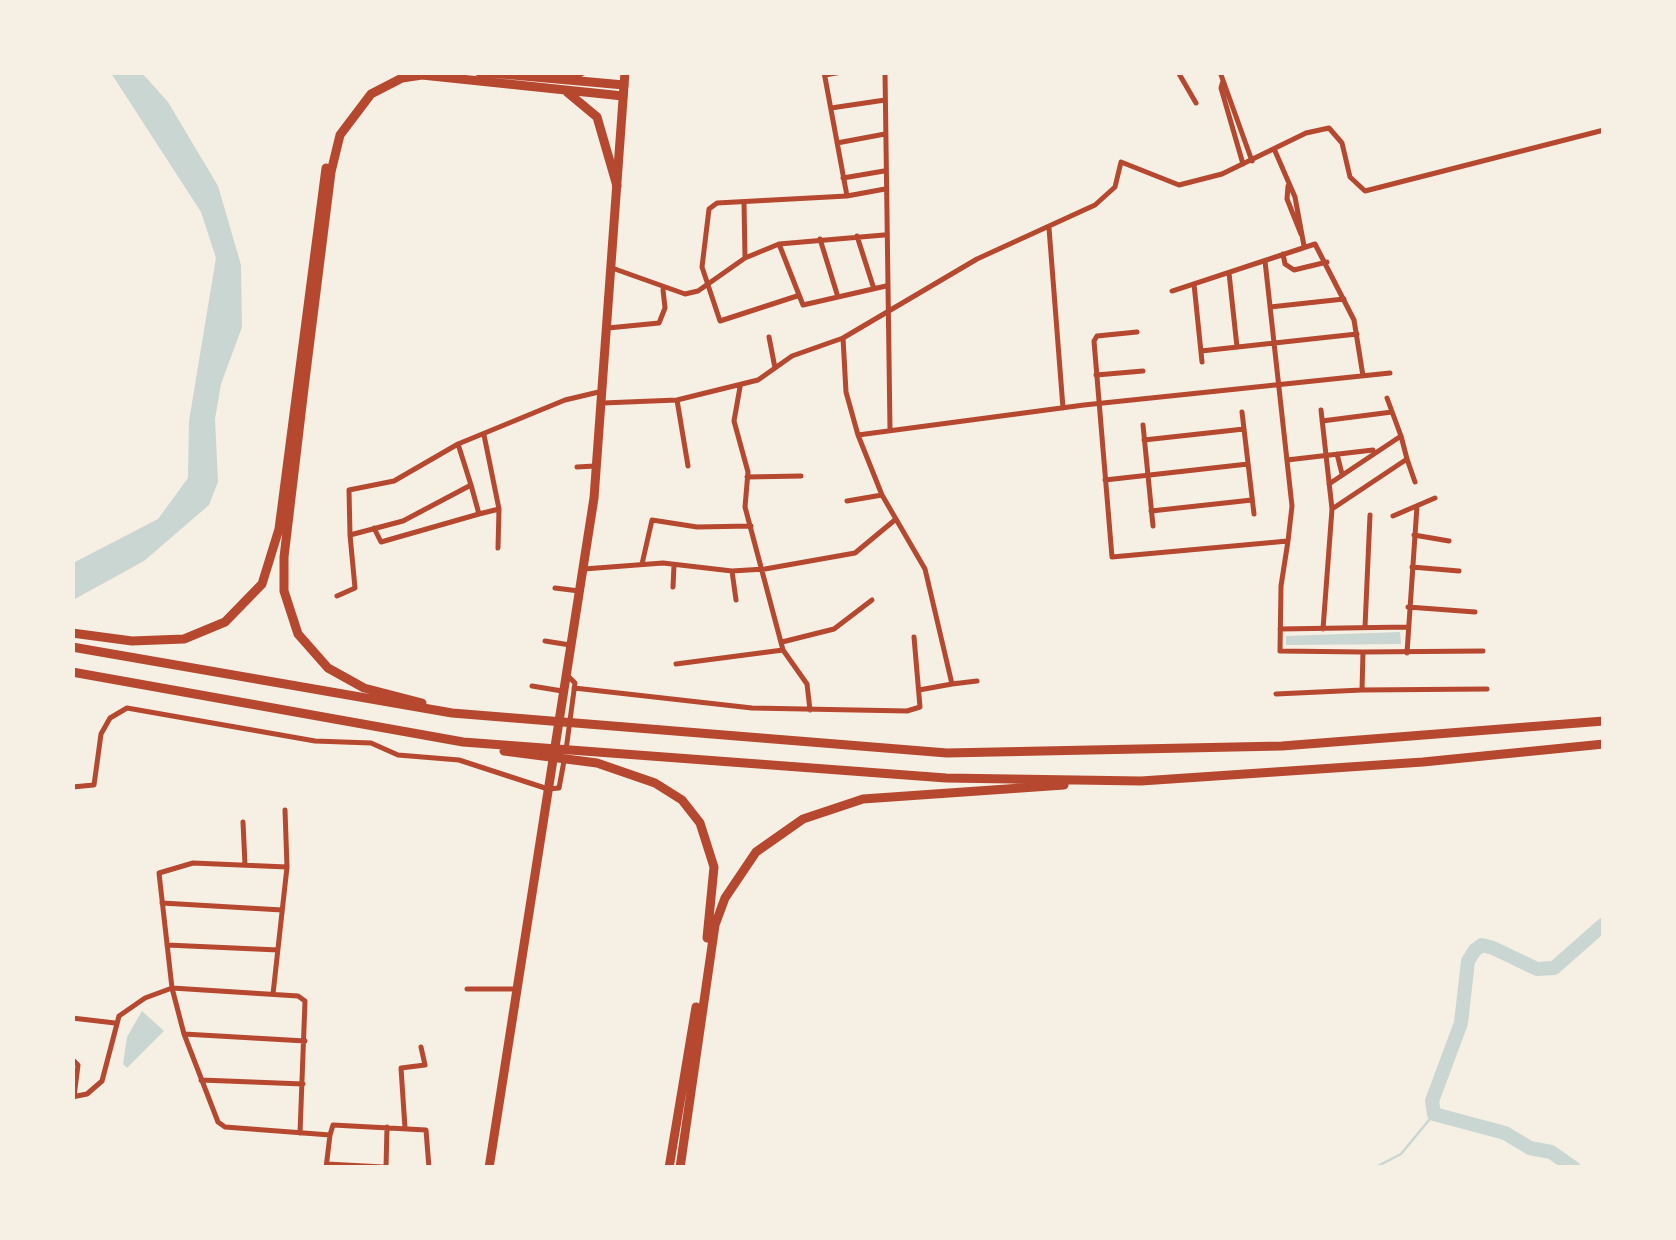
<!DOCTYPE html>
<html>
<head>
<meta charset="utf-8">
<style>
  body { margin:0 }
  #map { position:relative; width:1676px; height:1240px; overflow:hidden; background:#f6efe4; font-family:Arial,sans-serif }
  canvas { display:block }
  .frame { position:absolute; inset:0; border:75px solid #f6efe4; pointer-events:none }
</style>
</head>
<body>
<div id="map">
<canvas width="1676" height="1240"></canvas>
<div class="frame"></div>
</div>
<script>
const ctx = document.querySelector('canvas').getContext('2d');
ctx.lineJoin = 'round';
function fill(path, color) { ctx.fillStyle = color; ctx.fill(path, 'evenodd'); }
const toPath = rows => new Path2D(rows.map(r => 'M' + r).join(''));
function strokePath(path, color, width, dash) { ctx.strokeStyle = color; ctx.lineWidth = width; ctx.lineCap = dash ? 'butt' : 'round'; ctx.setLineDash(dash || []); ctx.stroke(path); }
fill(toPath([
  [111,73,142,73,168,102,218,186,241,265,242,327,221,384,215,419,218,482,209,505,144,561,73,600,73,563,158,519,188,478,189,421,216,258,201,212],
  [1400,632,1401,644,1286,645,1286,636],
  [142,1011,164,1031,127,1068,123,1064,127,1037]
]), '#c9d6d2');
strokePath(toPath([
  [1374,1168,1401,1154,1434,1114]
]), '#c9d6d2', 2.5);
strokePath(toPath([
  [1574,1168,1551,1152,1530,1148,1505,1133,1434,1114,1432,1101,1461,1023,1468,961,1475,950,1482,945,1493,948,1537,969,1554,968,1604,924]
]), '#c9d6d2', 14);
strokePath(toPath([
  [824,72,847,196],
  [885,72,890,429],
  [1178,72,1196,103],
  [1220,72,1252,161],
  [825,75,842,72],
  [1223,81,1221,88,1243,164],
  [831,108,885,100],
  [837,143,885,134],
  [1275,151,1295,197,1304,246],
  [843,178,884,171],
  [1288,186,1287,199,1301,234],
  [744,202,745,258],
  [1049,228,1063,408],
  [857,236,873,286],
  [820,239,837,294],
  [779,244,803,305,886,286],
  [1283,254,1285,264,1294,270,1327,262],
  [1265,261,1292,506,1288,541],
  [612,268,685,294,698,291,745,258,779,244,884,235],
  [1229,273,1237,347],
  [1194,284,1202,362],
  [1172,291,1315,244,1354,320,1363,376],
  [797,296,720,321,702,267,709,209,717,203,847,196,885,189],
  [1270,307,1344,299],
  [608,328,659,323,665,308,663,290],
  [1137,332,1097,336,1094,341,1112,557,1288,541,1281,586,1280,651,1363,652,1362,690,1487,689],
  [769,337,775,368],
  [843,338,846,392,858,435,1084,405,1390,373],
  [1201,351,1357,334],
  [1096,375,1143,371],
  [740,387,734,421,748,472,745,507,783,650,807,684,810,710],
  [677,400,688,466],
  [603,403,677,400,758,380,792,356,843,338,977,259,1095,205,1115,187,1121,162,1179,185,1222,174,1306,133,1329,128,1342,143,1350,177,1365,191,1604,130],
  [1321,410,1332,509,1323,629],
  [1242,412,1254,514],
  [1322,421,1392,412],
  [1143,425,1153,526],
  [484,435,499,509,498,548],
  [858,435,882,495,925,569,952,684,977,681],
  [1401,436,1407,459],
  [1144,440,1244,429],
  [458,444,471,485,403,521,350,535,349,490,394,481,458,444,565,400,603,391],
  [1337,454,1342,474],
  [1287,460,1373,450],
  [577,467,595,466],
  [747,477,801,476],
  [1105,480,1248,464],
  [1329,484,1401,436,1387,398],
  [847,501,882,495],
  [1332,509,1407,459,1415,482],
  [1151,511,1252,500],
  [479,514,499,509],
  [1393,516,1435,498],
  [374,528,381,542,479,514,471,485],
  [1414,535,1449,541],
  [642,564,652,520,697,527,751,526],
  [1412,567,1459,571],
  [584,569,663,563,732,571,765,569,855,553,896,519],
  [732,571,736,600],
  [673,587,674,565],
  [555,588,579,591],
  [337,596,355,588,350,535],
  [1408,607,1475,612],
  [1365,627,1370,515],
  [1280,629,1407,627],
  [545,641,570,645],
  [782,642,834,629,872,600],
  [1363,652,1483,651],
  [1407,653,1417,506],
  [676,664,783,650],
  [532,686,562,691],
  [574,688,752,708,907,711,920,707,914,637],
  [919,690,952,684],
  [1276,694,1362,690],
  [566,750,575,683,567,675],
  [72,787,94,785,101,734,110,718,127,708,315,741,371,743,398,755,459,760,548,789,559,788,564,761],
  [243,822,245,865],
  [287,867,193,863,159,873,172,988,298,996,305,1001,300,1133],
  [162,903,282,910],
  [167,945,278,950],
  [72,982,72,986],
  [467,989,516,989],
  [273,994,287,867,285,810],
  [72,1018,115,1023],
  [184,1034,305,1041],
  [72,1059,78,1065,74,1097],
  [201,1080,303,1084],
  [72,1097,87,1094,102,1081,119,1016,145,998,172,988,184,1034,218,1122,225,1127,330,1135,326,1168],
  [405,1128,401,1068,425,1065,421,1047],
  [330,1135,333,1125,426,1130,429,1168],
  [72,1141,72,1151],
  [327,1164,402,1168],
  [386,1168,387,1127]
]), '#b5482f', 5);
strokePath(toPath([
  [489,1168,594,498,625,72]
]), '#b5482f', 9);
strokePath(toPath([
  [479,72,624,85],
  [565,79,581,72],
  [567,92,597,117,617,186],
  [72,633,132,641,184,639,225,622,262,584,279,529,326,168],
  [72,647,452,713,947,753,1282,746,1604,721],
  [72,672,463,742,946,778,1141,781,1423,762,1604,744],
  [422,703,364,688,328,668,298,634,284,591,284,557,305,380,331,172,340,135,371,94,402,78,422,75,623,96],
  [504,751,597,763,655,783,682,800,700,823,714,867,707,938],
  [669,1168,696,1007],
  [680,1168,715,925,725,898,756,852,803,819,863,799,1064,785]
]), '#b5482f', 9);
</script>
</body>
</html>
